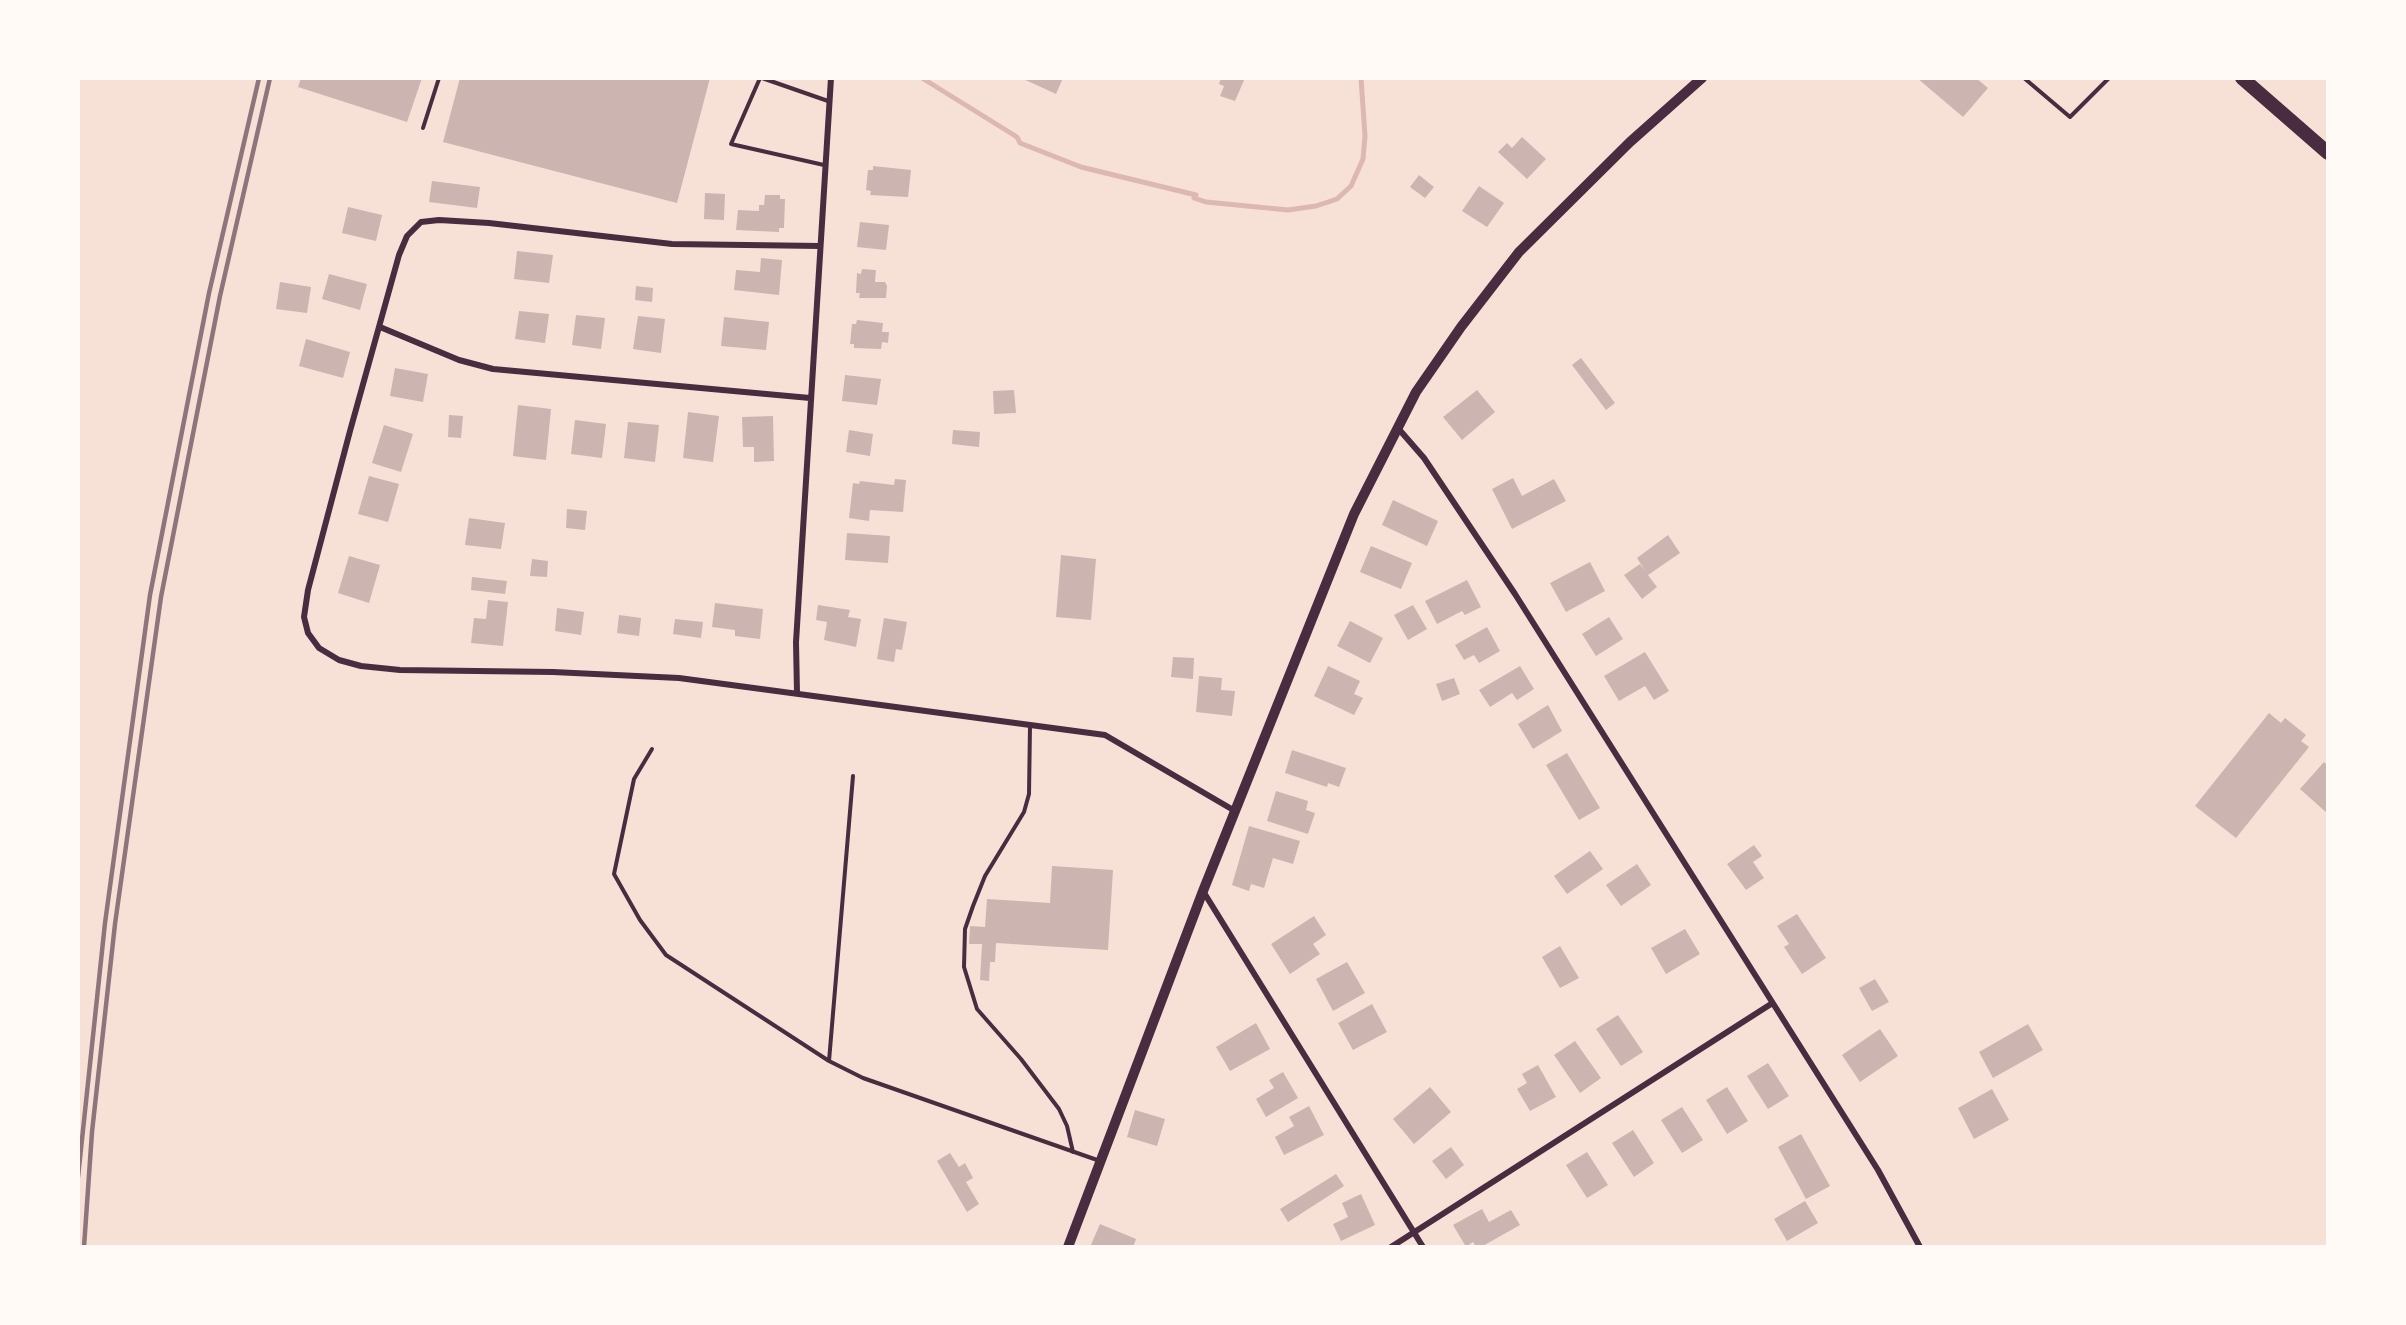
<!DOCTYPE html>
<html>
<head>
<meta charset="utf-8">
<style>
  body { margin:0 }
  #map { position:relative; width:2406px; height:1325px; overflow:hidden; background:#f7e1d7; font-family:"Asap Condensed",sans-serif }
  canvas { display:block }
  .frame { position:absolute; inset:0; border:80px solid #fffaf5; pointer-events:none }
</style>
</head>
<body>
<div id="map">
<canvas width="2406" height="1325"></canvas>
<div class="frame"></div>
</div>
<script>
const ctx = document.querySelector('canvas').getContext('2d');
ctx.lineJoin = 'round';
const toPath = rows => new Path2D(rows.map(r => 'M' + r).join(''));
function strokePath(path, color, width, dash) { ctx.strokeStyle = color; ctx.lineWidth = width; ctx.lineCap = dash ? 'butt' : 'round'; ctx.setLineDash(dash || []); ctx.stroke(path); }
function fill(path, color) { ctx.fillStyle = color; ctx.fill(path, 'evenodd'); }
strokePath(toPath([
  [922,78,1017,137,1020,143,1081,167,1196,195,1194,198,1206,202,1288,210,1316,206,1337,199,1351,186,1363,159,1365,136,1361,78]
]), '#dcb8b0', 5);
fill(toPath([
  [301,78,422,78,407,122,298,87],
  [460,78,710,78,677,203,443,142],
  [1021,78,1063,78,1056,94],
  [1221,78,1245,78,1235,101,1220,96,1224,86,1219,84],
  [1917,78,1976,78,1988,88,1963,117],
  [1522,137,1546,159,1527,179,1498,152,1507,143,1512,148],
  [873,166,911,170,908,197,870,195,871,191,866,190,868,170,873,170],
  [1419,175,1434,187,1425,198,1410,187],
  [432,181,480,187,477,208,429,202],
  [1479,186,1504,203,1487,227,1462,211],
  [705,193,725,194,724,220,704,219],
  [765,195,780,195,780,199,785,199,784,228,779,228,779,232,736,230,738,210,759,211,759,205,764,205],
  [348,207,382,215,376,241,342,233],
  [860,222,889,225,886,250,857,247],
  [517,251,553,255,549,283,514,279],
  [761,258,782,260,779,295,734,290,736,270,760,272],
  [862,269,876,270,875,282,885,282,887,286,886,298,859,298,860,293,856,293,857,273,861,274],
  [329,274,367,284,360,310,322,299],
  [280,282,311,287,307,313,276,309],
  [636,286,653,288,652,302,635,300],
  [519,311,549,314,545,343,515,339],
  [576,315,605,318,601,349,572,345],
  [638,316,665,319,661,353,633,349],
  [724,317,769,322,766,350,721,346],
  [857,320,883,323,882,332,889,332,888,343,882,342,881,349,854,348,854,344,850,344,852,324,856,324],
  [306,339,350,352,343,378,299,366],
  [1581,358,1615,403,1606,410,1572,365],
  [395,368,428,374,423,402,390,396],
  [845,375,881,379,877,405,842,401],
  [1014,390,1016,413,994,414,993,391],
  [1477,390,1495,412,1462,440,1443,417],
  [518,405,551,409,546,460,513,456],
  [688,412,719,416,713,462,683,458],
  [449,415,463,416,461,438,448,437],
  [773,416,774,461,754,462,754,447,743,447,742,417],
  [575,420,606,424,602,458,571,454],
  [628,422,659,425,655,462,624,458],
  [384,425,413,434,401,472,372,463],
  [849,430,873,434,870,456,846,452],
  [953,430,980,432,979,447,952,444],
  [369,476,399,484,388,522,358,514],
  [1513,478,1522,496,1554,479,1566,501,1512,529,1492,489],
  [895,479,906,480,903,512,870,510,869,521,849,518,853,483,859,484,860,481,894,485],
  [1393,500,1438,521,1427,546,1382,525],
  [567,509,587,511,585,530,566,528],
  [469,518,505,523,501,549,465,545],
  [847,533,890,536,888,563,845,560],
  [1668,535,1680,553,1648,575,1657,587,1642,599,1624,575,1640,564,1646,572,1637,558],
  [1371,546,1412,563,1401,589,1360,572],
  [1061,555,1096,559,1091,620,1056,617],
  [349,556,380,565,369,603,338,593],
  [532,559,548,561,547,577,530,576],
  [1590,562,1605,591,1566,612,1550,583],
  [472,577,507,581,505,594,471,590],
  [1467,580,1481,607,1465,615,1462,611,1437,624,1425,601],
  [488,600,508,602,503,646,471,643,474,618,486,619],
  [715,603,763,609,760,639,735,636,735,630,712,627],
  [818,605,850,610,848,617,861,619,856,647,824,640,827,622,816,620],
  [1413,605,1427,629,1408,640,1394,615],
  [557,608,584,612,581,635,555,631],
  [619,615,641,618,639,636,617,633],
  [1609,617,1623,639,1596,656,1582,634],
  [884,618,907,622,902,650,896,649,894,662,877,659],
  [675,619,703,622,701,638,673,634],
  [1350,621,1383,638,1370,663,1337,646],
  [1487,627,1500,651,1479,663,1474,655,1464,660,1455,645],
  [1645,652,1669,691,1654,700,1645,686,1619,701,1604,676],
  [1173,657,1194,658,1193,679,1171,677],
  [1328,666,1360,681,1354,694,1363,698,1354,715,1314,696],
  [1520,666,1534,689,1517,700,1512,693,1490,707,1479,690],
  [1199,676,1222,678,1221,690,1235,691,1232,716,1196,712],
  [1454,678,1460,694,1442,701,1436,684],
  [1548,705,1562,731,1533,749,1518,724],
  [2269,713,2281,723,2285,718,2306,735,2301,741,2309,747,2236,838,2195,806],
  [1292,750,1346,768,1339,787,1328,783,1327,787,1285,773],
  [1567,753,1600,808,1579,820,1546,765],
  [2324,762,2328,766,2328,814,2300,789],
  [1276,791,1308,801,1306,810,1315,813,1308,834,1267,821],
  [1249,826,1300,841,1293,864,1273,858,1264,888,1251,884,1249,891,1232,885],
  [1754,845,1762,856,1753,862,1764,878,1746,890,1727,864],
  [1590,851,1603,869,1567,894,1554,876],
  [1637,864,1651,885,1621,906,1606,885],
  [1052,866,1113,870,1108,950,996,943,995,962,990,962,989,981,980,980,982,944,969,944,970,926,985,927,987,899,1050,903],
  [1797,914,1826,958,1802,974,1784,947,1789,944,1777,926],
  [1314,916,1326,935,1313,944,1320,954,1290,974,1271,944],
  [1685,929,1700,954,1666,974,1651,948],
  [1560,946,1579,978,1560,988,1542,957],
  [1347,962,1365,993,1333,1011,1316,979],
  [1875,979,1889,1002,1872,1011,1859,988],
  [1372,1004,1387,1032,1353,1050,1338,1023],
  [1618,1015,1643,1052,1621,1066,1596,1029],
  [1256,1023,1270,1049,1230,1071,1216,1047],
  [2028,1024,2043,1050,1993,1078,1979,1052],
  [1880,1029,1898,1056,1860,1082,1842,1055],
  [1575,1041,1601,1078,1580,1093,1554,1055],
  [1768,1063,1789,1096,1768,1109,1747,1076],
  [1538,1065,1556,1097,1530,1111,1517,1089,1527,1083,1522,1074],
  [1283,1072,1298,1098,1266,1117,1256,1099,1274,1088,1269,1080],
  [1430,1087,1451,1112,1414,1144,1393,1119],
  [1727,1087,1748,1121,1727,1134,1706,1100],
  [1992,1089,2009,1120,1974,1139,1958,1108],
  [1309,1106,1324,1135,1284,1155,1275,1137,1294,1126,1289,1117],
  [1682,1107,1703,1140,1682,1153,1661,1120],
  [1135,1110,1165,1119,1157,1146,1127,1137],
  [1633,1130,1654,1163,1634,1177,1612,1143],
  [1801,1134,1830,1186,1806,1199,1778,1147],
  [1451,1147,1464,1165,1446,1179,1432,1161],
  [1587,1152,1608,1185,1587,1198,1566,1165],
  [950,1153,959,1167,965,1163,973,1178,966,1182,979,1204,967,1212,937,1161],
  [1336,1174,1344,1186,1288,1222,1280,1209],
  [1361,1194,1375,1225,1341,1241,1333,1224,1348,1217,1342,1203],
  [1805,1201,1818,1223,1787,1241,1774,1219],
  [1482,1209,1489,1222,1511,1210,1520,1225,1481,1247,1476,1247,1473,1242,1466,1247,1453,1225],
  [1100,1224,1136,1239,1133,1247,1090,1247]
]), '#ccb4b1');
strokePath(toPath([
  [760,78,731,144,824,165],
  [762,78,828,101],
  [2024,78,2070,117,2109,78],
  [423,128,439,78],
  [1030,726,1029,794,1024,812,985,876,973,906,965,929,964,967,977,1009,1021,1059,1059,1109,1067,1126,1073,1152],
  [652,749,634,779,614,874,640,920,666,955,829,1061,863,1078,1100,1161],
  [829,1061,853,776]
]), '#4a2c40', 4);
strokePath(toPath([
  [820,246,672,244,489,223,439,220,421,222,407,236,399,255,350,431,308,590,304,617,308,633,319,648,339,660,361,666,400,670,553,672,679,678,1105,735,1235,811],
  [380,327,459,360,493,369,810,398],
  [1397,427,1424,458,1515,594,1878,1170,1920,1247],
  [797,693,796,642,831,78],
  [1203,891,1423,1247],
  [1391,1247,1771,1004]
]), '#4a2c40', 6);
strokePath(toPath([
  [1068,1247,1203,891,1354,514,1416,392,1461,327,1519,252,1630,142,1702,78]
]), '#4a2c40', 10);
strokePath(toPath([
  [2242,78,2328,153]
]), '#4a2c40', 14);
strokePath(toPath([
  [78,1177,105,923,150,595,209,293,259,78],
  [84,1247,92,1132,115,924,161,597,220,296,270,78]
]), '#8f747c', 4.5);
</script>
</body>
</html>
